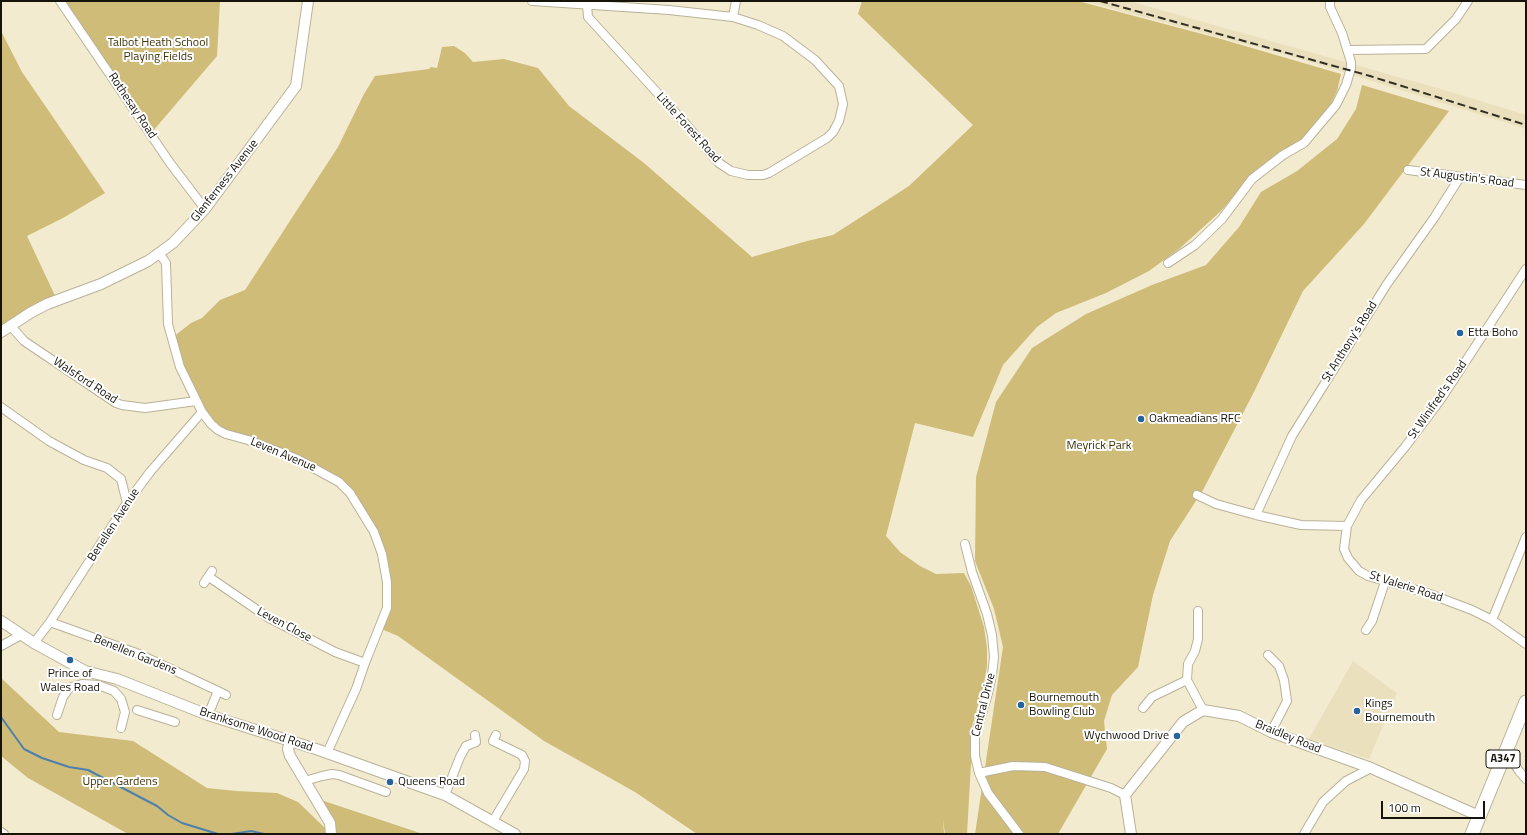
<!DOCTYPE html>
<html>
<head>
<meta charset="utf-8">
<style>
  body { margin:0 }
  #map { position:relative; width:1527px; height:835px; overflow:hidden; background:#f3ebd0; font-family:"Titillium Web",sans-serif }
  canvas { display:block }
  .frame { position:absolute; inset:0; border:2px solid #16140a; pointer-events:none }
  .scale { position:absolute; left:1381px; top:801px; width:104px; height:18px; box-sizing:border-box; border:2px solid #16140a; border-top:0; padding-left:5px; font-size:12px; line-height:14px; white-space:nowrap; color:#16140a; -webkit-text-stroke:3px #fff; paint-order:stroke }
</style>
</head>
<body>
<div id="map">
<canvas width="1527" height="835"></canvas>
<div class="frame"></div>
<div class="scale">100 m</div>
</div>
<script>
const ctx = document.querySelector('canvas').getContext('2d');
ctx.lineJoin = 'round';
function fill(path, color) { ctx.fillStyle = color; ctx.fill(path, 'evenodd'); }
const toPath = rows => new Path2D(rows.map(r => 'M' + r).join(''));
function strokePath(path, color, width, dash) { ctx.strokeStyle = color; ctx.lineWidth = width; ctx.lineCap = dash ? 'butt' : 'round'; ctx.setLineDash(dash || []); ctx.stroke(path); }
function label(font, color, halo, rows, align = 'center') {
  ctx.font = font + ' "Titillium Web",sans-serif'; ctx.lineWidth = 4; ctx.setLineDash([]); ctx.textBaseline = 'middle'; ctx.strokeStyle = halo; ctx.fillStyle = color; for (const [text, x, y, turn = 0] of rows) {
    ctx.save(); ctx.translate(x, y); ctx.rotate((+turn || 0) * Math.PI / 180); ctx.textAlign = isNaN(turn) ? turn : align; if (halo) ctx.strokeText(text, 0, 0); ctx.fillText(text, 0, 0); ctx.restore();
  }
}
fill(toPath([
  [1084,1,1129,1,1441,89,1526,115,1526,129,1298,58],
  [1353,661,1397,693,1369,759,1309,739]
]), '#eae0be');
fill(toPath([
  [64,1,220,1,217,56,153,131],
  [862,1,1078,1,1221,39,1341,74,1337,91,1331,104,1302,139,1254,173,1221,211,1179,249,1149,271,1106,293,1056,313,1037,327,1003,365,973,437,915,423,886,536,900,552,920,566,936,574,964,573,971,586,984,627,987,648,987,666,984,684,971,730,972,746,967,834,945,834,943,819,944,834,697,834,635,792,544,741,398,636,379,628,387,608,382,554,350,493,329,475,218,430,196,401,172,338,191,323,202,318,220,300,245,290,338,147,364,94,375,76,429,69,431,67,437,68,442,47,454,46,465,53,473,62,504,59,538,68,569,106,644,163,752,257,807,241,833,235,909,186,973,125,858,14],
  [1,31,22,72,105,193,63,218,27,236,57,300,1,332],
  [1362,85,1449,111,1364,224,1303,291,1254,392,1203,490,1170,541,1153,595,1138,667,1112,695,1104,721,1107,749,1058,834,975,834,1003,647,994,609,975,561,976,477,996,402,1032,348,1086,314,1152,285,1206,265,1239,227,1261,192,1297,171,1337,139,1356,109],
  [1,678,59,732,133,741,207,788,236,791,277,793,298,802,324,827,331,830,321,800,423,834,128,834,28,778,1,756]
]), '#cfbc79');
strokePath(toPath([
  [1,717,24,749,42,758,69,767,88,770,157,806,168,815,182,823,218,834],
  [232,834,251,831,264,834]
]), '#4f80ac', 2);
const minor = toPath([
  [60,1,170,163,205,209],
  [532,1,669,10,733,17,758,25,783,36,815,60,839,86,843,104,839,121,833,132,827,138,769,173,763,175,748,175,731,171,719,163,684,122,588,17,587,5],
  [733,17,736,1],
  [1348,50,1426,49,1456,19,1468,1],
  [1408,170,1526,185],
  [159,253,166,263,168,324,180,367,202,412,211,424,218,430,226,434,248,440,297,459,339,482,350,493,374,532,382,554,387,582,387,608,365,663,356,689,327,753],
  [1168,263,1195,245,1222,219,1252,179,1283,155,1304,143,1336,105,1346,85,1351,68,1351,62,1342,33,1330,7,1330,1],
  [10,325,24,341,116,403,122,405,145,408,196,401],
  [1,407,49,441,84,460,107,468,121,479,127,503],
  [1197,495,1216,504,1256,515,1301,525,1347,526,1344,549,1348,558,1359,571,1368,576,1427,593,1472,610,1492,620,1526,644],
  [1256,515,1292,436,1387,284,1434,218,1460,177],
  [1347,526,1361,500,1405,447,1441,399,1526,269],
  [965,544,972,572,987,614,992,635,994,657,992,675,988,693,975,737,975,756,979,773,988,793,1019,834],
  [209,577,269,618,335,652,365,663],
  [204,583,212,571],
  [1198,611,1198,639,1195,651,1188,664,1187,680,1203,710],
  [1492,620,1526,537],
  [50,622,139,654,218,691,208,715],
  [1366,630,1372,621,1385,582],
  [34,643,50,622,127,503,150,472,202,412],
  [1,646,21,635],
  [1268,655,1279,666,1284,680,1287,701,1271,732],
  [218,691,226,695],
  [1143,708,1152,697,1187,680],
  [137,710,175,722],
  [57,715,63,697,69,688,82,684,98,685,114,691,121,699,125,712,121,728],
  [1506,750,1519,771,1526,779],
  [979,773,1013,766,1045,767,1111,788,1125,795],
  [305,781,322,776,332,774,339,775,386,792],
  [445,795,460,757,466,746,476,742,475,735],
  [493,821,524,769,525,761,522,755,493,741,496,735],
  [1,832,4,834],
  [1304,834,1323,802,1346,781,1371,768]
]);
const tertiary = toPath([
  [1,332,30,313,47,304,101,284,148,261,173,243,205,209,296,86,308,1],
  [1,621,34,643,85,671,117,679,208,715,316,749,445,795,515,834],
  [290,741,288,749,290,756,330,823,331,834],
  [1131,834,1125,795,1183,722,1203,710,1239,716,1271,732,1371,768,1479,816]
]);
const primary = toPath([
  [1472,834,1526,702]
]);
strokePath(minor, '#b9b298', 10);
strokePath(tertiary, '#b9b298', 12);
strokePath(primary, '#b9b298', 15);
strokePath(minor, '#fff', 8);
strokePath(tertiary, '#fff', 10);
strokePath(primary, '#fff', 13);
strokePath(toPath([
  [1100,1,1370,76,1526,125]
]), '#312f23', 2, [8, 4]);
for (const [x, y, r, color] of [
  [1460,333,4,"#25639a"],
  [1141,419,4,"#25639a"],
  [70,660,4,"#25639a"],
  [1021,705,4,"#25639a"],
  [1357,711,4,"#25639a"],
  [1177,736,4,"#25639a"],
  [390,782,4,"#25639a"]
]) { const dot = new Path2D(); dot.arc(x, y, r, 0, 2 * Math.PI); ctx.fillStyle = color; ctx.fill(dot); strokePath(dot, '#fff', 1.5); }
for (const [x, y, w] of [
  [1503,759,34]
]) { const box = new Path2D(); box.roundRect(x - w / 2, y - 9, w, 18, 3); ctx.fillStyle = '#fff'; ctx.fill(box); strokePath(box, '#16140a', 1); }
label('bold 11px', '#16140a', null, [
  ["A347",1503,759]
]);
label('12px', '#3f3409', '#fff', [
  ["Talbot Heath School",158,43],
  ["Playing Fields",158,57],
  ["Meyrick Park",1099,446],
  ["Upper Gardens",120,782]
]);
label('12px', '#16140a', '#fff', [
  ["Rothesay Road",132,106,56],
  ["Little Forest Road",688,128,48],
  ["St Augustin's Road",1467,178,7],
  ["Glenferness Avenue",225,181,-52],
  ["St Anthony's Road",1350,342,-58],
  ["Walsford Road",85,381,33],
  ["St Winifred's Road",1438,400,-55],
  ["Leven Avenue",283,455,23],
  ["Benellen Avenue",114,525,-57],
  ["St Valerie Road",1406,587,18],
  ["Leven Close",284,625,28],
  ["Benellen Gardens",135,655,22],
  ["Central Drive",984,705,-76],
  ["Branksome Wood Road",256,730,18],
  ["Braidley Road",1288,737,22]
]);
label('12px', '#16140a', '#fff', [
  ["Etta Boho",1468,333],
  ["Oakmeadians RFC",1149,419],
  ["Prince of",70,674,"center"],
  ["Wales Road",70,688,"center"],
  ["Bournemouth",1029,698],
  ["Bowling Club",1029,712],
  ["Kings",1365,704],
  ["Bournemouth",1365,718],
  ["Wychwood Drive",1169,736,"right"],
  ["Queens Road",398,782]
], 'left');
</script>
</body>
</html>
